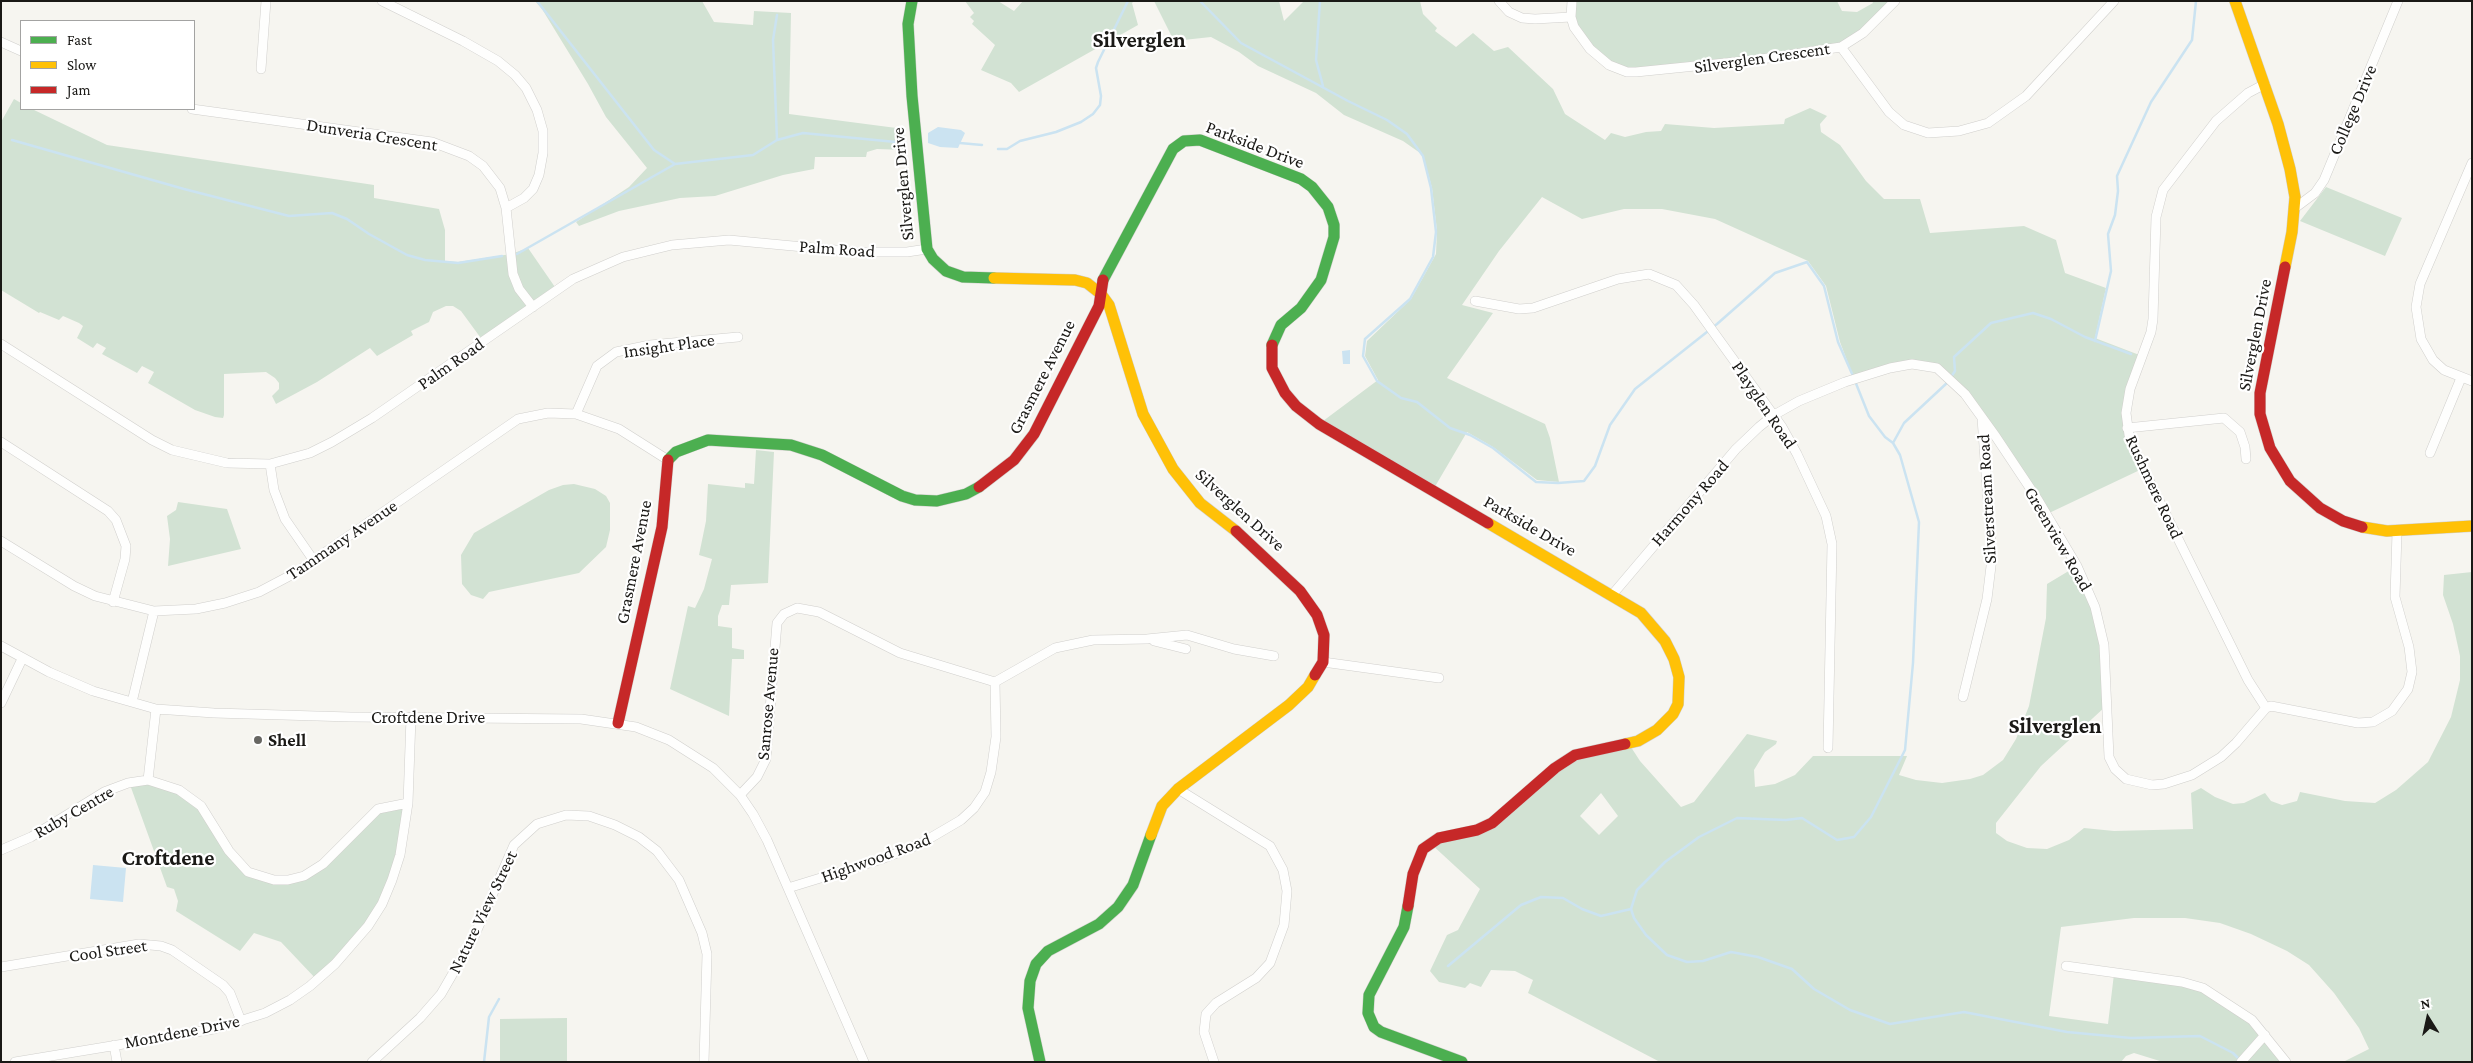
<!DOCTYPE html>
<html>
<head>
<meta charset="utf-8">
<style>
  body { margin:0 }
  #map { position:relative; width:2473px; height:1063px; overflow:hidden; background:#f6f5f0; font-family:"Crimson Pro",serif }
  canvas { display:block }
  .frame { position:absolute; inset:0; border:2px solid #1a1916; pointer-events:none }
  .legend { position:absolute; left:20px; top:20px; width:175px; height:90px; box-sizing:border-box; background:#fff; border:1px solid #a3a3a2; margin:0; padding:6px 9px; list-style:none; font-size:15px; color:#1a1916 }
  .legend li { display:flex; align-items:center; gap:10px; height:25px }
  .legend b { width:25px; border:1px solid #a3a3a2 }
  .north { position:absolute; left:2403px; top:993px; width:50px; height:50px; -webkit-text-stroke:4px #fff; paint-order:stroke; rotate:350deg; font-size:14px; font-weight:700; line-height:20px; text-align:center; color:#1a1916 }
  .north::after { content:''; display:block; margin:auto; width:18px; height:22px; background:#1a1916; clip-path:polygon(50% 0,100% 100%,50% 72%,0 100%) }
</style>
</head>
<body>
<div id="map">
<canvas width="2473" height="1063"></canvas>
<div class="frame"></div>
<ul class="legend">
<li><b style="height:6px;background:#4caf50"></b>Fast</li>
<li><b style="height:6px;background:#ffc107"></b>Slow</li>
<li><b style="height:6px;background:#c62828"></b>Jam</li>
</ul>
<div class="north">N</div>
</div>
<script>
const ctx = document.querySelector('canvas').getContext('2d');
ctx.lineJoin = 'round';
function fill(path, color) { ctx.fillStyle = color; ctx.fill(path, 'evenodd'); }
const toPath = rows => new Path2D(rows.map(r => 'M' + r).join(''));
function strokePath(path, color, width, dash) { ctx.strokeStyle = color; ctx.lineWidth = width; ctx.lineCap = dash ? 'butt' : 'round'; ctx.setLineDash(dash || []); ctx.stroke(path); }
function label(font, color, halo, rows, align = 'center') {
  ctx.font = font + ' "Crimson Pro",serif'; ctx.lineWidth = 4.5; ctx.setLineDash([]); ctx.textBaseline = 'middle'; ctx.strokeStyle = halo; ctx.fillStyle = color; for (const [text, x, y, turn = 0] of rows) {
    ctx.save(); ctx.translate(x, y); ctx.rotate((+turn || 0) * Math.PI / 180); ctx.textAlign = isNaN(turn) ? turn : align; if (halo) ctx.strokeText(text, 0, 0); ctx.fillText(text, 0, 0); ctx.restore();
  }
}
fill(toPath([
  [535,1,702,1,714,22,753,25,754,11,791,13,789,114,904,129,905,150,877,149,867,152,866,157,815,157,814,169,783,175,715,196,680,198,619,211,579,226,576,222,629,187,647,168,606,117,588,84,542,9],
  [965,1,998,1,1014,11,1023,1,1134,1,1132,3,1138,25,1019,92,1011,83,981,70,995,45,972,24,974,21,970,17,974,13],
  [1154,1,1279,1,1284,21,1304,1,1420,1,1423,14,1437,28,1435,31,1456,47,1473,33,1494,51,1508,47,1553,89,1565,114,1605,140,1611,133,1625,137,1646,132,1661,131,1665,124,1714,128,1784,124,1785,119,1810,108,1827,116,1820,124,1821,132,1840,145,1866,181,1884,199,1920,199,1930,233,2024,226,2056,240,2065,273,2106,288,2095,338,2142,356,2125,413,2142,469,2047,514,1983,417,1930,365,1854,379,1840,342,1826,286,1808,261,1715,219,1662,209,1624,209,1582,219,1542,197,1499,251,1462,305,1493,313,1447,378,1545,424,1550,438,1559,482,1537,480,1493,447,1467,432,1433,490,1319,424,1378,380,1365,356,1367,341,1411,299,1436,254,1437,231,1432,188,1423,155,1403,141,1344,115,1316,93,1258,66,1239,52,1211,37,1174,41],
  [1572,1,1837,1,1842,11,1857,12,1873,3,1872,1,1896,1,1841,48,1621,71,1577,33],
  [14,99,21,103,21,109,32,109,107,145,374,185,374,198,439,209,445,230,445,261,458,262,511,254,528,248,557,290,483,341,461,311,453,306,446,306,433,312,429,322,411,331,413,335,377,356,370,348,317,382,276,404,272,396,279,389,279,383,275,378,266,372,224,374,224,415,223,418,215,417,195,410,148,383,154,372,142,366,137,373,102,354,106,348,97,343,93,348,77,338,83,326,79,323,63,316,59,320,40,312,39,313,1,290,1,122],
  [2326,187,2402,218,2385,256,2300,221],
  [756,450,774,452,768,583,731,585,729,605,722,605,718,616,718,626,732,628,732,648,744,650,744,659,732,659,729,716,670,689,688,606,695,608,704,589,712,559,699,555,706,521,708,484,745,488,745,483,754,484],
  [574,484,595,489,606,496,610,503,610,530,606,547,579,573,489,592,483,599,471,595,462,584,461,555,474,533,549,490,563,485],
  [178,502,227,509,241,549,168,566,170,539,167,516,176,510],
  [2077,566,2102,634,2106,706,2041,766,1996,823,1996,833,2007,841,2027,848,2047,849,2069,840,2084,828,2114,831,2193,829,2191,793,2201,788,2215,797,2233,804,2244,803,2265,793,2271,801,2282,805,2297,801,2300,792,2345,801,2375,803,2396,790,2428,762,2451,717,2460,680,2460,656,2453,624,2443,595,2444,575,2472,572,2472,1062,2343,1062,2369,1049,2359,1028,2334,993,2309,965,2287,951,2251,934,2220,923,2185,918,2134,918,2061,927,2049,1016,2108,1024,2114,974,2193,985,2252,1021,2286,1062,2163,1062,2134,1053,2126,1056,2121,1062,1660,1062,1528,993,1533,980,1515,971,1491,970,1481,987,1470,983,1465,988,1439,982,1430,971,1447,935,1458,930,1480,889,1430,843,1477,831,1570,758,1629,744,1640,761,1681,807,1694,802,1747,734,1777,741,1776,744,1765,752,1754,770,1755,787,1775,784,1795,775,1813,756,1907,756,1899,775,1916,780,1942,783,1970,779,1983,775,2003,760,2016,739,2029,706,2046,618,2047,584],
  [1601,793,1618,816,1599,835,1580,816],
  [148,780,191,796,229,851,260,877,304,876,370,814,408,803,405,830,382,904,317,980,281,942,254,933,240,951,176,911,178,901,174,889,167,887,129,782],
  [567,1018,567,1062,500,1062,500,1019]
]), '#d2e2d3');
fill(toPath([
  [938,127,961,130,965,133,958,148,940,147,928,143,928,133],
  [1350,350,1350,364,1343,364,1342,351],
  [93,865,126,868,123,902,90,899]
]), '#cbe3f1');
strokePath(toPath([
  [537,1,654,150,675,164,753,155,777,140,803,133,906,143],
  [1200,1,1241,43,1348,101,1387,120,1407,134,1423,156,1431,188,1436,232,1433,257,1410,299,1365,339,1363,356,1377,381,1401,398,1417,402,1450,428,1470,435,1493,448,1536,482,1558,483,1584,481,1595,466,1610,425,1635,389,1717,324,1775,273,1807,262,1824,286,1838,342,1853,376],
  [1320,1,1316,60,1323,86],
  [777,15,773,40,777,140],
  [12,140,184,189,289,216,332,213,347,219,369,234,407,255,425,260,458,263,502,256],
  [960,143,982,145],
  [998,149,1007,149,1020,141,1056,132,1081,122,1093,114,1100,105,1101,96,1096,68,1098,62,1128,1],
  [517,254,675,164],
  [2095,341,2111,271,2108,234,2115,215,2118,191,2117,176,2151,102,2192,40,2196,1],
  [1951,377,1955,371,1954,357,1991,323,2033,313,2051,319,2085,337,2131,354],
  [1855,381,1869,416,1885,437,1893,443,1900,455,1919,522,1913,663,1905,750,1871,817,1854,837,1837,840,1802,818,1786,820,1737,818,1699,837,1665,862,1637,890,1631,909,1634,918,1646,935,1667,955,1687,962,1703,961,1731,952,1758,957,1792,969,1814,989,1850,1010,1890,1024,1964,1012,2067,1032,2131,1038,2200,1036,2233,1053,2241,1061],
  [1893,443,1904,423,1948,382],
  [1448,966,1521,905,1541,897,1563,898,1582,909,1601,916,1631,909],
  [2472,1019,2472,1023],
  [484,1062,489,1017,499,999]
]), '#cbe3f1', 2.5);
const street = toPath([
  [382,1,463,41,498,61,515,75,526,88,537,110,543,131,543,153,539,175,533,189,524,198,506,208],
  [1499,1,1509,12,1522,18,1535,19,1571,17],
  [1572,1,1571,17,1574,27,1590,49,1609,65,1627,72,1636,72,1755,60,1841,47,1863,33,1895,1],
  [1,42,21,51],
  [1841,47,1889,112,1904,125,1928,133,1959,131,1988,123,2026,96,2114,1],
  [261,69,266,1],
  [2265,84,2248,93,2216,121,2163,190,2156,217,2153,319,2151,332,2130,389,2126,413,2129,435,2143,468,2248,680,2266,708],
  [192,109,432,142,469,156,483,166,500,188,506,208,513,274,519,289,533,307],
  [2472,163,2420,284,2416,307,2421,339,2433,360,2444,370,2472,381],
  [2295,208,2315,193,2324,180,2398,1],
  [1475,301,1519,309,1533,308,1618,279,1649,274,1676,285,1694,305,1782,427,1797,454,1826,516,1832,544,1828,748],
  [1,344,152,440,172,450,227,463,270,464,310,453,332,442,372,418,573,279,623,257,672,245,729,240,857,252,907,252,927,249],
  [576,414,597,366,616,352,650,345,738,337],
  [2127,428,2224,418,2240,432,2245,447,2246,459],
  [1,442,108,511,116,520,126,546,125,559,113,602],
  [2430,453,2461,378],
  [270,464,274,490,285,519,314,561],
  [1,541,74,586,95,596,154,611,196,609,225,603,259,592,295,573,518,419,548,413,576,414,619,429,668,460],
  [1612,595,1736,449,1759,427,1774,415,1799,401,1845,382,1890,368,1912,364,1937,368,1965,394,1996,437,2038,500,2077,566,2095,607,2104,645,2109,757,2115,769,2126,779,2152,785,2164,784,2192,775,2221,757,2236,743,2266,708,2271,706,2358,723,2373,722,2392,711,2408,689,2412,672,2409,647,2395,597,2397,532],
  [1154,641,1186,649],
  [1,646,49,672,93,691,156,709,214,713,351,717,581,719,636,727,669,740,713,768,740,795,753,814,767,840,864,1062],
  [1323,662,1439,678],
  [1963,697,1987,599,1992,558,1982,418],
  [132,702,154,611],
  [1,703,22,659],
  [148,780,156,709],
  [1178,789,1270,846,1283,870,1287,891,1284,925,1270,963,1256,978,1216,1003,1206,1014,1204,1032,1214,1062],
  [740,795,757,777,766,759,777,623,784,614,797,608,819,612,900,653,995,682,1055,648,1093,640,1147,639,1187,635,1234,649,1274,656],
  [1,850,31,837,104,792,128,783,148,780,179,790,201,806,229,851,248,872,274,880,288,880,304,876,323,864,378,809,408,803],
  [788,888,879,860,920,844,961,820,974,808,985,792,991,772,996,737,995,682],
  [2066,966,2182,982,2203,988,2252,1020,2286,1062],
  [1,967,139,944,161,946,172,950,223,985,230,993,241,1021],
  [114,1045,117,1062],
  [15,1062,214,1029,265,1013,290,1000,310,986,335,964,368,926,382,904,392,880,400,855,408,803,411,717],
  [372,1062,420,1018,441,994,474,937,514,845,537,824,566,815,589,816,615,825,639,837,657,851,679,880,702,933,707,954,704,1062],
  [2241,1062,2265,1035]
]);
const fast = toPath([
  [912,1,908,24,912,96,927,249,933,259,946,271,963,277,994,278],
  [1103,280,1173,149,1184,141,1200,140,1301,179,1312,187,1328,207,1334,225,1334,237,1321,280,1301,308,1281,325,1272,345],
  [668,460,676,452,708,440,791,445,822,455,902,496,915,500,937,501,966,494,979,487],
  [1408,906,1404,927,1369,995,1368,1013,1374,1027,1381,1032,1462,1062],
  [1040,1062,1028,1008,1030,981,1036,964,1048,951,1099,924,1118,907,1133,885,1151,835]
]);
const slow = toPath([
  [2235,1,2278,124,2290,169,2295,197,2292,232,2285,267],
  [994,278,1075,280,1087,283,1101,294,1109,305,1143,414,1173,469,1200,503,1236,531],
  [1488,523,1641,613,1665,641,1674,659,1679,677,1678,704,1673,714,1657,730,1638,741,1625,744],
  [2362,527,2387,531,2472,526],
  [1151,835,1162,806,1178,789,1289,705,1308,687,1315,675]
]);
const jam = toPath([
  [2285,267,2260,393,2260,414,2270,448,2290,481,2320,508,2343,521,2362,527],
  [1272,345,1272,368,1285,393,1296,406,1319,424,1488,523],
  [979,487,1014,460,1034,434,1099,306,1103,280],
  [1236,531,1300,591,1317,615,1324,635,1323,662,1315,675],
  [618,723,662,527,668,460],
  [1408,906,1413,874,1423,849,1439,838,1477,830,1492,823,1555,768,1575,755,1625,744]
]);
strokePath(street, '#d0cfcc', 10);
strokePath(fast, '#d0cfcc', 12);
strokePath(slow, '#d0cfcc', 12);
strokePath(jam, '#d0cfcc', 12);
strokePath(street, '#fefefd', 9);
strokePath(fast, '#4caf50', 11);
strokePath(slow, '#ffc107', 11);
strokePath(jam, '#c62828', 11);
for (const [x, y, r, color] of [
  [258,740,5,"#676662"]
]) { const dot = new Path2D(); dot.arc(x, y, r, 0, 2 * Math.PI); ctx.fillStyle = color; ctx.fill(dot); strokePath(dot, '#fff', 2); }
label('18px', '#1a1916', '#fff', [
  ["Silverglen Crescent",1762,58,-8],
  ["College Drive",2353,110,-67],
  ["Dunveria Crescent",372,135,9],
  ["Parkside Drive",1255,145,21],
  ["Silverglen Drive",903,184,-95],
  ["Palm Road",837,249,4],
  ["Silverglen Drive",2255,335,-79],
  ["Insight Place",669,346,-8],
  ["Palm Road",451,364,-35],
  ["Grasmere Avenue",1042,377,-63],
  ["Playglen Road",1764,405,56],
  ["Rushmere Road",2154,487,65],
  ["Silverstream Road",1987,499,-93],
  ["Harmony Road",1690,503,-49],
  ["Silverglen Drive",1240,510,42],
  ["Parkside Drive",1530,526,30],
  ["Greenview Road",2058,539,60],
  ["Tammany Avenue",342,540,-34],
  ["Grasmere Avenue",634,562,-79],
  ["Sanrose Avenue",768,704,-85],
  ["Croftdene Drive",428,717],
  ["Ruby Centre",74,812,-30],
  ["Highwood Road",876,858,-20],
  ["Nature View Street",483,912,-64],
  ["Cool Street",108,951,-8],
  ["Montdene Drive",182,1032,-11]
]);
label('bold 18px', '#1a1916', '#fff', [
  ["Shell",268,740]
], 'left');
label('bold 22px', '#1a1916', '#fff', [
  ["Silverglen",1139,40],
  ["Silverglen",2055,726],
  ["Croftdene",168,858]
]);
</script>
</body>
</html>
